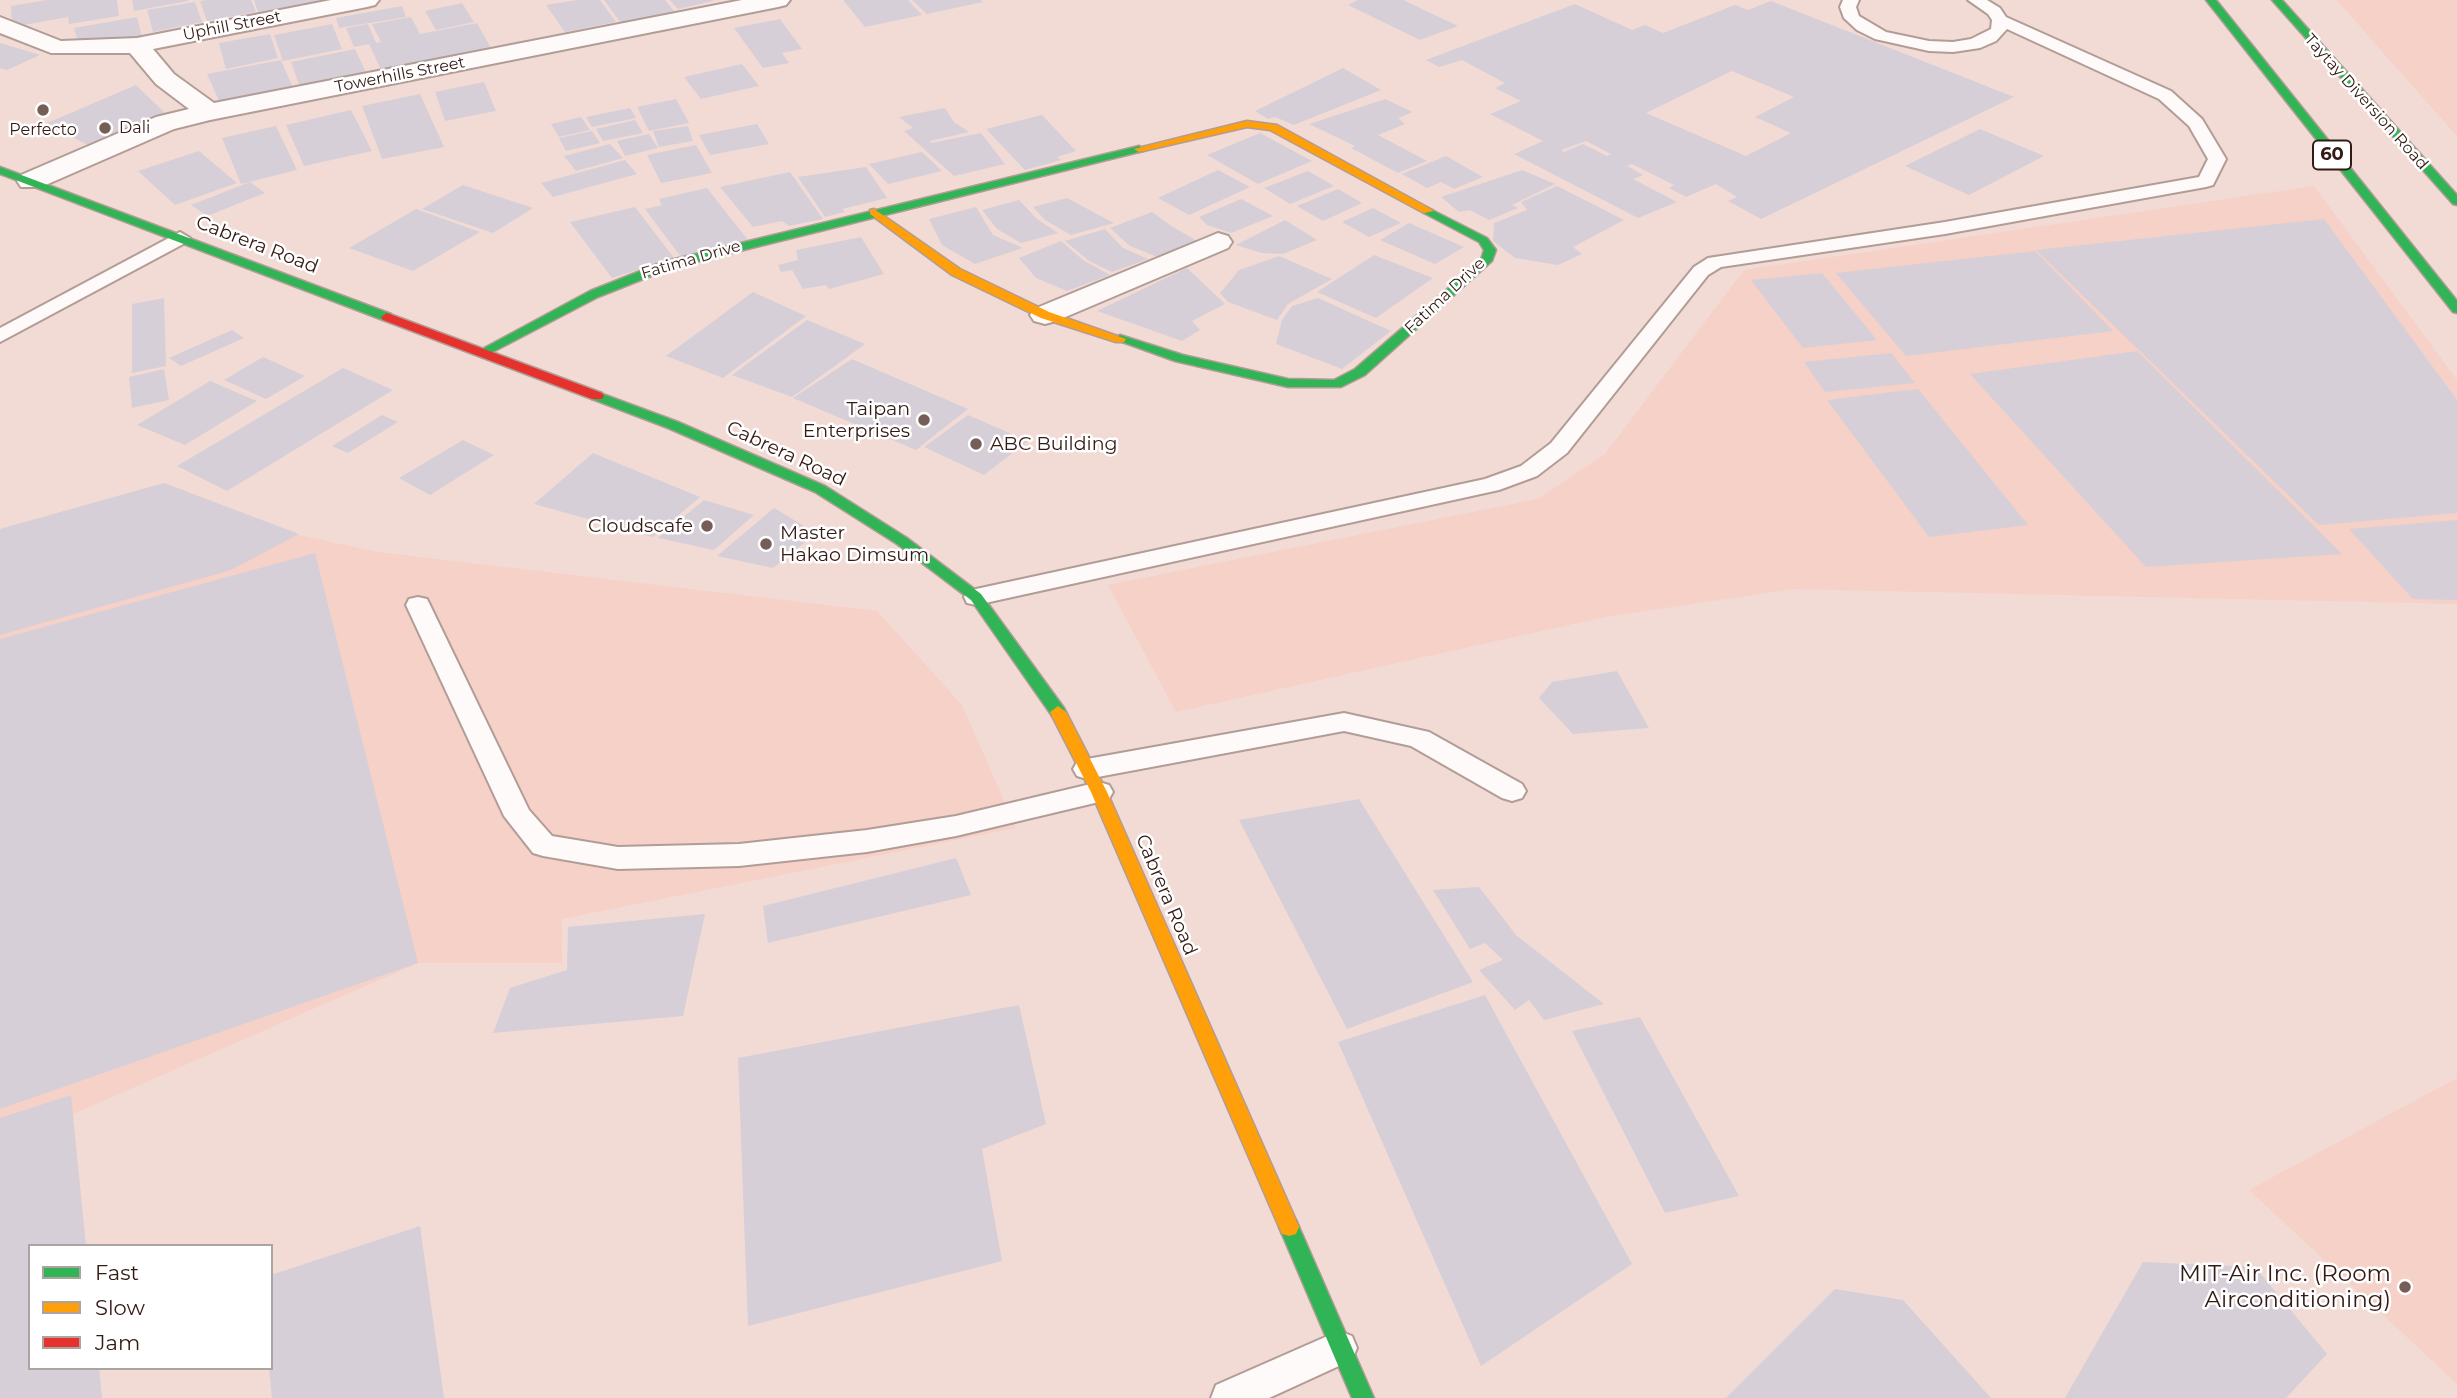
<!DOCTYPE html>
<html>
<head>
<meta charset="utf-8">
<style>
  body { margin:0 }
  #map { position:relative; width:2457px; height:1398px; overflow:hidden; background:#f2dbd5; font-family:Montserrat,sans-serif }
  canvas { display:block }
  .legend { position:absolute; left:28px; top:1244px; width:245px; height:126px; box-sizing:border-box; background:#fff; border:2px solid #ada3a1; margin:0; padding:9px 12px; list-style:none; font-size:21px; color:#331a14 }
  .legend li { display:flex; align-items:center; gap:14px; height:35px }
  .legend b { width:35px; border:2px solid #ada3a1 }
</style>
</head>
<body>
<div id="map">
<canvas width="2457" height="1398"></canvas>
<ul class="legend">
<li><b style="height:9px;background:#30b455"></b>Fast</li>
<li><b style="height:9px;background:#ff9f0a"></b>Slow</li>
<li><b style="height:9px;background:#e5322d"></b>Jam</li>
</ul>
</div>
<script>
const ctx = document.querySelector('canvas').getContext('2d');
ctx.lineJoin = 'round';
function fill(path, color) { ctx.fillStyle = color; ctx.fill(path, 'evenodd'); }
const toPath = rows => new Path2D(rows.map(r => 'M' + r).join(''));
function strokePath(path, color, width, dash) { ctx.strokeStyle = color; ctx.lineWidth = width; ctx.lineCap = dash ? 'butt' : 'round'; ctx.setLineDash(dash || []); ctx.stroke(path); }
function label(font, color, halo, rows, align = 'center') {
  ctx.font = font + ' Montserrat,sans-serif'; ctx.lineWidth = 5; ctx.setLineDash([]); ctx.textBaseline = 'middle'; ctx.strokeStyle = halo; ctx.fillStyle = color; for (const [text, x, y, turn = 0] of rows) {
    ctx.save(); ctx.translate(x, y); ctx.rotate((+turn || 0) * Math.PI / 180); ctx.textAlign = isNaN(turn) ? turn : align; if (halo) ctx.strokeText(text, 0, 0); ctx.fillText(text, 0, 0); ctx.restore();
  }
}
fill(toPath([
  [2337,0,2457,0,2457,136,2378,47],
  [2314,186,2457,380,2457,604,1793,589,1605,617,1176,712,1108,585,1538,499,1605,454,1744,270],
  [164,483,299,535,378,552,877,611,962,705,1016,828,562,919,562,963,418,963,0,1146,0,529],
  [2457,1078,2457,1384,2249,1190]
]), '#f5d1c8');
fill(toPath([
  [47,0,117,0,119,16,69,24,68,17,12,27,11,6],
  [132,0,188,0,188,1,134,11],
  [208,0,251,0,256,12,207,21,200,1],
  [254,0,319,0,319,1,258,12],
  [577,0,600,0,616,22,565,32,546,5],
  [604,0,665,0,675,12,621,23],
  [670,0,713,0,713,1,678,9],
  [843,0,908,0,922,15,865,27],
  [912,0,981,0,983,2,927,14],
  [1358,0,1403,0,1458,26,1420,40,1348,5],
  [1771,1,2014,97,1761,219,1728,201,1737,197,1716,184,1686,197,1669,188,1674,185,1632,164,1627,166,1643,175,1633,179,1677,202,1638,218,1514,154,1543,141,1490,114,1521,101,1495,88,1505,83,1462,60,1439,67,1426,60,1575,4,1632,30,1645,25,1663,33,1735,5,1748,10],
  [1732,71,1794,97,1755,117,1791,133,1746,156,1646,113],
  [1586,141,1611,154,1607,156,1583,144,1564,152,1561,150],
  [195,2,202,22,153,32,147,10],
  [462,3,474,22,436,30,425,11],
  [402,6,406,17,339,28,336,18],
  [137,17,142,37,105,44,78,42,74,28],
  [411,17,420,34,477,23,492,50,382,72,369,44,354,47,346,28,368,24,376,43,381,42,372,24],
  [780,19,802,49,782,53,789,63,763,68,734,28],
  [332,24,342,49,283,61,274,35],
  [270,34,278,58,226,69,219,43],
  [0,43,40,55,7,70,0,68],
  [355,49,369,79,302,93,291,62],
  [281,60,294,90,220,103,207,74],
  [742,64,759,86,701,99,684,77],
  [1343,68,1381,90,1294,125,1275,117,1268,119,1255,111],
  [484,82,496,111,445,121,435,92],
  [136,85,169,117,92,147,45,124],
  [420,94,444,147,382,159,362,106],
  [676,99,689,123,649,131,637,107],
  [1385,99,1413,112,1398,118,1405,124,1378,135,1427,161,1398,173,1351,148,1355,146,1309,124],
  [630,108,636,118,592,127,586,117],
  [945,108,954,122,969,132,930,141,931,143,981,133,1005,164,954,176,904,131,913,128,899,117],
  [351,110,372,151,304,166,286,125],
  [1042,115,1076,151,1057,157,1061,160,1025,170,986,129],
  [581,117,590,130,559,137,551,124],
  [635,120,643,133,603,141,596,129],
  [757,124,769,144,710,155,699,135],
  [276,126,297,170,241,184,222,138],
  [688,126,693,141,659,147,653,131],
  [1980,129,2044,156,1969,195,1905,166],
  [592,131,600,143,566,151,559,138],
  [1260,133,1312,161,1258,184,1207,155],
  [649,134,658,148,625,156,617,141],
  [610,144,623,158,576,171,564,156],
  [696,145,712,173,661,183,647,155],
  [199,151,237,183,175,205,138,171],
  [922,152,942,171,888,184,869,164],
  [1446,156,1483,177,1454,189,1441,182,1427,188,1402,174],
  [625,160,637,174,553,197,541,183],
  [866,167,887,198,842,209,845,212,825,217,798,177],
  [1218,170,1250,187,1189,215,1158,198],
  [1522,170,1555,184,1512,205,1518,208,1489,220,1470,210,1459,212,1441,197],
  [1308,171,1334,186,1290,204,1264,188],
  [790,172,823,219,789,226,782,221,753,227,720,187],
  [250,182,265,193,207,216,191,205],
  [463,185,533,208,493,233,422,209],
  [1557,186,1624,220,1573,247,1582,254,1558,265,1515,258,1493,241,1494,223,1527,210,1521,202],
  [707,188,748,240,681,257,645,209,662,205,659,199],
  [1338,189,1362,203,1323,221,1297,206],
  [1067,198,1080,205,1114,223,1071,235,1045,220,1033,207],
  [1241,199,1273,216,1231,233,1207,225,1199,217],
  [1019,200,1037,219,1058,233,1021,243,997,229,982,210],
  [635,207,674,258,612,278,570,222],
  [976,207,993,235,1023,248,975,264,942,245,929,219],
  [1373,208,1401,223,1369,237,1342,222],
  [416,209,480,232,413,271,349,248],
  [1152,212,1173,227,1199,242,1160,258,1130,246,1110,228],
  [2324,219,2457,400,2457,513,2319,525,2036,250],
  [1285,220,1317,240,1283,254,1261,253,1236,245],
  [1409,223,1464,247,1435,264,1380,240],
  [1105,229,1123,248,1148,259,1112,272,1089,261,1065,241],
  [861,237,884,274,829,289,826,285,803,289,792,270,781,272,778,265,798,260,796,250],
  [1061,241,1083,260,1110,275,1067,291,1036,278,1019,258],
  [2035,251,2113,331,1906,356,1836,273],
  [1374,255,1433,278,1376,318,1317,292],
  [1279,256,1332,279,1288,304,1277,320,1228,302,1220,293,1239,270],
  [1187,268,1225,304,1192,321,1200,330,1182,341,1097,311],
  [1822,273,1877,340,1803,348,1751,280],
  [753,292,806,316,723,378,666,356],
  [164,298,166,366,132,373,132,304],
  [1318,298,1391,331,1342,369,1276,344,1282,320,1292,306],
  [807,320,865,344,792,397,732,375],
  [232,330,244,338,181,366,169,358],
  [2137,351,2342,554,2146,567,1970,374],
  [1891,353,1915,383,1825,392,1804,362],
  [263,357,305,376,266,399,224,380],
  [852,359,968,409,916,450,793,398],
  [343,368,393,390,227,491,177,466],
  [164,369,169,400,132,408,129,377],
  [210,381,257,401,185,445,137,425],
  [1918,389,2028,525,1929,537,1827,400],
  [382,415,398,422,348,453,332,446],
  [968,415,1028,441,984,475,924,447],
  [463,440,494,455,430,495,399,478],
  [593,453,700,497,653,537,534,504],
  [164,483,299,534,231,570,0,635,0,529],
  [704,500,754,515,714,550,658,538],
  [774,508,816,533,773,568,717,556],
  [2457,520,2457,600,2413,599,2349,529],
  [315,553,418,963,0,1109,0,639],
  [1617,671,1649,728,1573,734,1539,698,1552,682],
  [1359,799,1473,982,1347,1029,1239,820],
  [956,858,971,895,768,943,763,906],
  [1479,887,1516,935,1604,1004,1544,1020,1529,1000,1515,1010,1479,970,1503,960,1485,943,1470,949,1433,890],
  [705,914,683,1016,493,1033,510,988,567,970,568,927],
  [1485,995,1632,1264,1481,1366,1338,1042],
  [1019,1005,1046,1124,982,1149,1002,1261,748,1326,738,1058],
  [1640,1017,1739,1196,1665,1213,1572,1031],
  [71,1095,86,1246,30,1246,30,1368,99,1368,102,1398,0,1398,0,1118],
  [420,1226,444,1398,272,1398,269,1368,271,1275],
  [2143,1262,2255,1267,2327,1354,2286,1398,2065,1398],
  [1835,1289,1903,1300,1991,1398,1726,1398]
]), '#d6cfd7');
const lane = toPath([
  [1843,0,1859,0,1856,7,1859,16,1886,32,1929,41,1953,42,1971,39,1991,29,1992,20,1988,14,1968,0,1987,0,2000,8,2006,17,2171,91,2202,119,2226,159,2213,185,2206,187,1945,234,1721,267,1708,275,1567,453,1537,476,1499,490,976,605,967,603,964,597,967,591,976,589,1485,479,1521,466,1551,443,1694,267,1708,258,1945,222,2199,177,2208,159,2189,126,2159,99,2007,29,1996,41,1980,48,1953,52,1929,51,1875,39,1857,30,1844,18,1840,7,1843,0],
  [180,232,190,238,187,242,0,342,0,328,180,232],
  [418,597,427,599,430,605,529,810,552,836,618,847,739,844,867,830,956,816,1099,782,1109,785,1113,792,1109,799,1099,802,956,836,867,852,739,866,618,869,543,856,533,853,504,816,406,605,409,599,418,597],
  [1344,713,1429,732,1522,784,1526,791,1522,798,1512,801,1502,798,1411,746,1344,731,1087,779,1077,776,1073,769,1077,762,1087,759,1344,713],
  [1339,1331,1352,1336,1357,1348,1352,1360,1269,1398,1211,1398,1216,1385,1339,1331]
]);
const street = toPath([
  [331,0,379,0,375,5,367,7,153,49,174,74,214,103,742,0,790,0,786,5,778,7,210,120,174,129,41,187,21,187,17,181,21,175,156,117,189,109,156,84,130,53,51,53,0,33,0,17,61,41,137,38,331,0],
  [1218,233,1228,236,1232,242,1228,248,1056,321,1045,324,1034,321,1030,315,1034,309,1218,233]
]);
const fast = toPath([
  [2206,0,2216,0,2457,301,2457,313,2453,312,2206,0],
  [2272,0,2282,0,2457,195,2457,205,2453,204,2272,0],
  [1139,146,1144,149,1143,151,671,268,598,297,485,356,481,357,475,353,590,291,663,262,1139,146],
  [0,167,391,314,393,317,391,320,383,320,0,174,0,167],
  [1428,208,1487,238,1496,250,1492,261,1365,375,1341,387,1288,387,1175,361,1114,339,1120,335,1183,355,1288,379,1334,380,1355,369,1481,260,1484,250,1479,242,1424,213,1422,211,1428,208],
  [597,392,678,422,825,486,907,538,981,594,1064,708,1066,712,1064,716,1052,716,971,600,897,544,815,492,668,428,592,399,592,393,597,392],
  [1289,1218,1296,1220,1374,1398,1352,1398,1279,1227,1282,1220,1289,1218]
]);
const slow = toPath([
  [1247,121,1277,125,1434,211,1424,213,1270,130,1247,127,1139,152,1134,149,1247,121],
  [874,209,960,269,1049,312,1126,339,1124,342,1116,342,1041,318,952,275,870,214,870,210,874,209],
  [1058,706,1066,712,1107,792,1299,1227,1296,1234,1289,1236,1282,1234,1279,1227,1091,792,1050,712,1058,706]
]);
const jam = toPath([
  [387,313,602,393,604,396,602,399,592,399,383,320,381,317,387,313]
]);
strokePath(lane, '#b29c96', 4);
strokePath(street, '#b29c96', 4);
strokePath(fast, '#b29c96', 3);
strokePath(slow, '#b29c96', 3);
strokePath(jam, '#b29c96', 3);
fill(lane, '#fdfaf9');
fill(street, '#fdfaf9');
fill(fast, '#30b455');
fill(slow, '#ff9f0a');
fill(jam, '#e5322d');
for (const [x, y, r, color] of [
  [43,110,7,"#765e58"],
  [105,128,7,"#765e58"],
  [924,420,7,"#765e58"],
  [976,444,7,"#765e58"],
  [707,526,7,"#765e58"],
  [766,544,7,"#765e58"],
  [2405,1287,7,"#765e58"]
]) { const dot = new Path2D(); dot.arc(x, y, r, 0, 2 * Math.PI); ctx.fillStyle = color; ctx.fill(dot); strokePath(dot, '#fff', 2.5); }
label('16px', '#331a14', '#fff', [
  ["Uphill Street",232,26,-11],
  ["Towerhills Street",400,75,-11],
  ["Taytay Diversion Road",2366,102,48],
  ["Fatima Drive",691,260,-16],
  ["Fatima Drive",1445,296,-43]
]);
label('16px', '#331a14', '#fff', [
  ["Dali",119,128],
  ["Perfecto",43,130,"center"]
], 'left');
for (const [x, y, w] of [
  [2332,155,38]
]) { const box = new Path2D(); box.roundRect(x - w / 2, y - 14.5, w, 29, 5); ctx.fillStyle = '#fff'; ctx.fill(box); strokePath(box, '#331a14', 2); }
label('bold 18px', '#331a14', null, [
  ["60",2332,155]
]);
label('19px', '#331a14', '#fff', [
  ["Cabrera Road",257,245,21],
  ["Cabrera Road",786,454,25],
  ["Cabrera Road",1166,895,67]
]);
label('19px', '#331a14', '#fff', [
  ["Taipan",910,409],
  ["Enterprises",910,431],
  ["ABC Building",990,444,"left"],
  ["Cloudscafe",693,526],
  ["Master",780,533,"left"],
  ["Hakao Dimsum",780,555,"left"]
], 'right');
label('23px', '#331a14', '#fff', [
  ["MIT-Air Inc. (Room",2391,1274],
  ["Airconditioning)",2391,1300]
], 'right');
</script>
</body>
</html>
